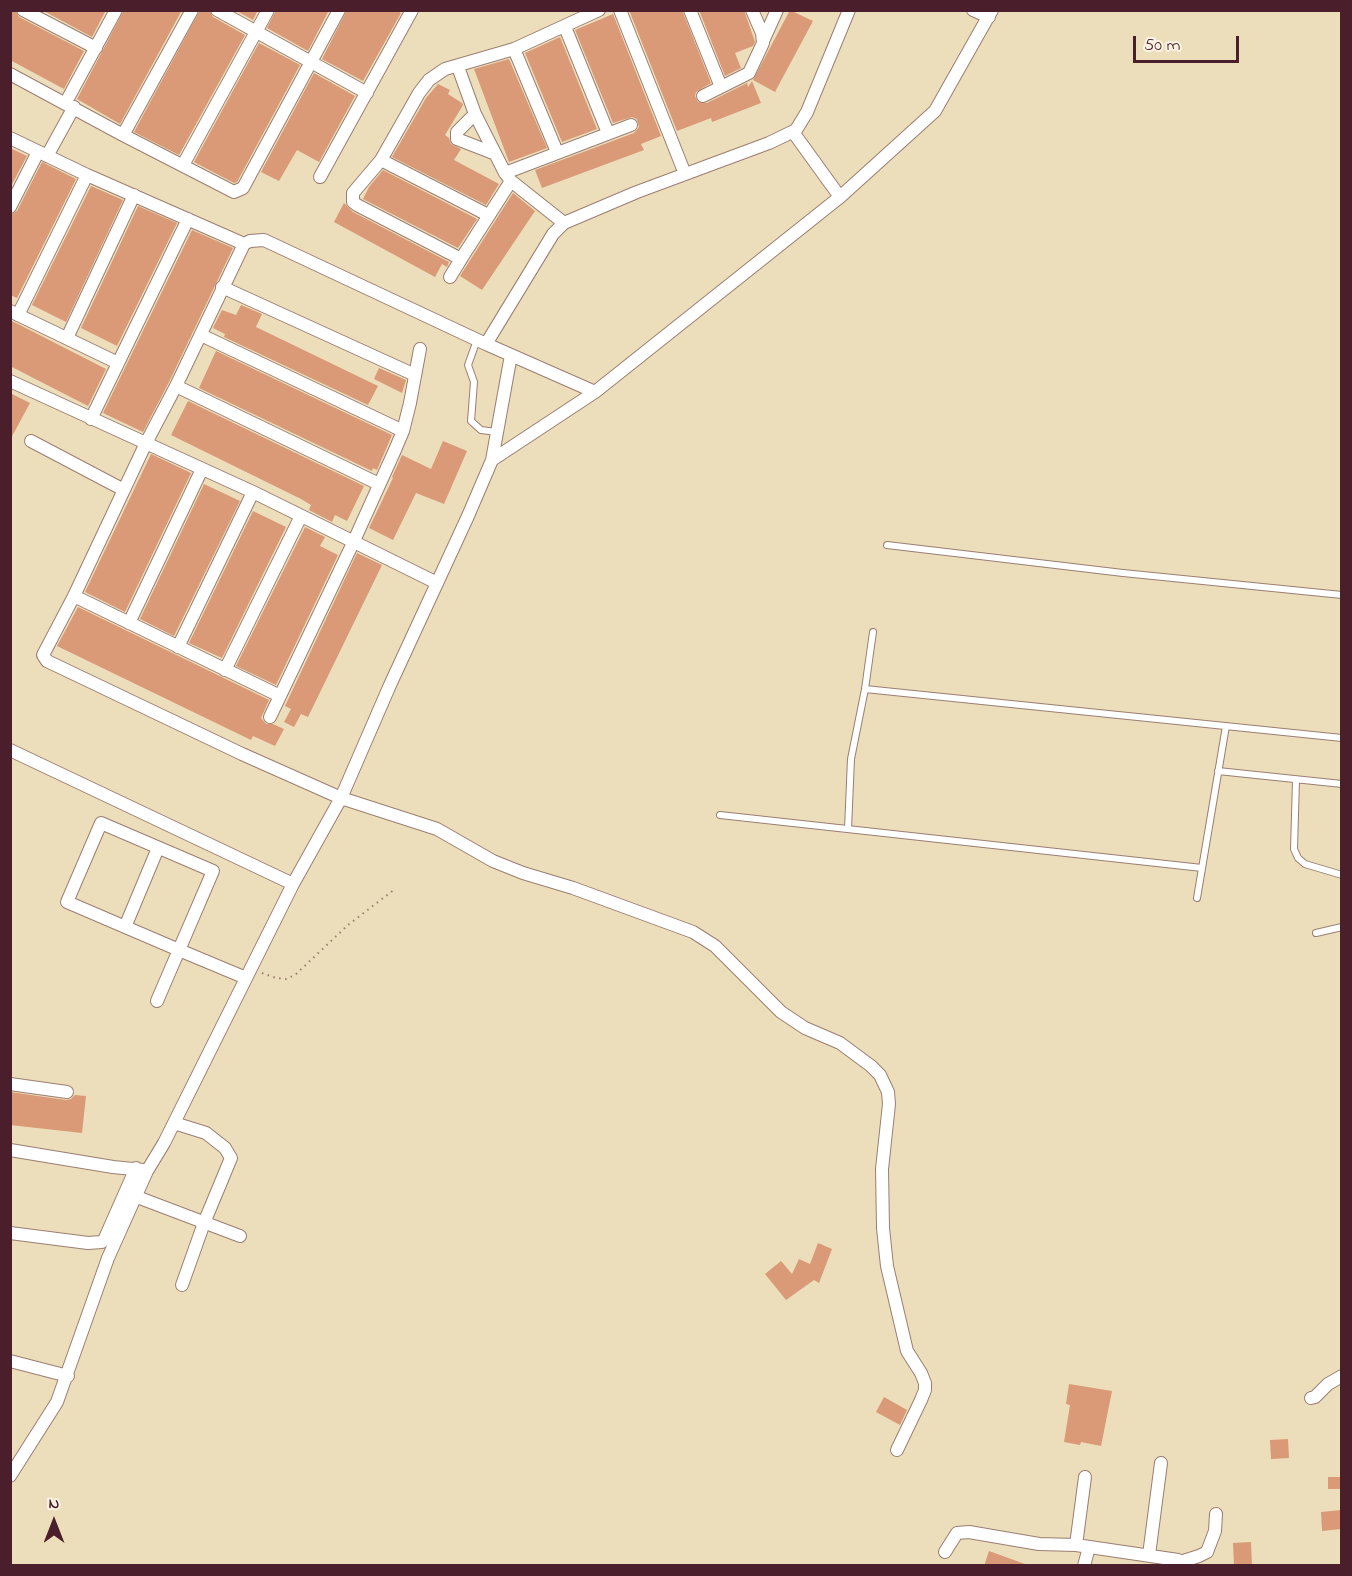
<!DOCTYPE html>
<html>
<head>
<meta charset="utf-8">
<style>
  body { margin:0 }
  #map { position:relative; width:1352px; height:1576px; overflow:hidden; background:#ecdeba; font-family:"Indie Flower",sans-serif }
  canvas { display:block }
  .frame { position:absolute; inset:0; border:12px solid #4a1f2b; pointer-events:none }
  .north { position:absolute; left:24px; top:1492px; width:60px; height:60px; -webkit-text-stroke:4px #fcf5e5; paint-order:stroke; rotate:0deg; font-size:16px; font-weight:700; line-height:24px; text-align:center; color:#4a1f2b }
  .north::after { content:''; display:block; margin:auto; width:21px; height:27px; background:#4a1f2b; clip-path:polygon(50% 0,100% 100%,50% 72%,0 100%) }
  .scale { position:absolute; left:1133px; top:36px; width:106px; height:27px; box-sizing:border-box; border:3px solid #4a1f2b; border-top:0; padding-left:8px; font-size:18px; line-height:21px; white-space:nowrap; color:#4a1f2b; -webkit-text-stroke:4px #fcf5e5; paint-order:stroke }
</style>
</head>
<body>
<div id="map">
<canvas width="1352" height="1576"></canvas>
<div class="frame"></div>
<div class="north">N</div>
<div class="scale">50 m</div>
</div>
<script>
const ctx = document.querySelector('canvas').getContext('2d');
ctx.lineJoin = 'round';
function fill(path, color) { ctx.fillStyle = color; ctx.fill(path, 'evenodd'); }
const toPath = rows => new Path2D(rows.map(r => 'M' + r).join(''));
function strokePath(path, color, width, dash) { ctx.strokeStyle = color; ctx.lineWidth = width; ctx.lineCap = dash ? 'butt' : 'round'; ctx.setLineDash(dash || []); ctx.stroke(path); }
fill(toPath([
  [10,10,15,10,19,17,84,51,64,89,10,60],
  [42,10,106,10,92,37],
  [124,10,182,10,120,124,77,99],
  [200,10,209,10,213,17,245,35,179,155,134,132],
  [235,10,258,10,253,20],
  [276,10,329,10,308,51,267,28],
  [347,10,396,10,401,13,363,81,322,59],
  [629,10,682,10,711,83,696,92,695,96,698,102,707,103,747,83,748,87,752,81,761,103,712,122,711,118,677,131],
  [699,10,744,10,755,42,753,46,735,53,741,68,725,76],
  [790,10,813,21,775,92,753,80],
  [613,14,661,136,641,144,644,150,542,188,535,170,634,133,639,127,637,119,632,117,613,123,575,30],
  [560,37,597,129,562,142,525,53],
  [259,43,300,65,237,182,234,183,194,162],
  [509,59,547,148,509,162,474,69],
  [314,73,355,96,319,162,297,150,279,181,261,172],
  [438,84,450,90,448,94,462,103,463,105,445,135,449,138,451,144,461,149,454,160,499,184,486,205,392,157,426,98],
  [10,148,27,156,10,188],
  [42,162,76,179,17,298,10,295,10,215,17,211],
  [383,170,477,219,458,248,363,199,369,187],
  [91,186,123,200,66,322,32,305],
  [513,193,535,211,482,290,460,276],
  [344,203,353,212,449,262,447,267,442,264,435,277,334,222],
  [138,206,177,223,117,346,81,328],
  [192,230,233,248,169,382,143,432,103,413],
  [241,305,262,314,256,327,378,386,368,405,224,337,225,334,213,328,222,310,236,315],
  [10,320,106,369,88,406,10,366],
  [216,351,392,435,377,470,373,468,372,471,199,388],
  [379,368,406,380,402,393,374,379],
  [10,393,30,403,10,440],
  [188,401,364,486,347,521,335,515,332,522,309,510,311,505,301,499,171,435],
  [443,441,467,451,444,504,416,493,393,540,369,528,393,478,392,477,402,455,431,469],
  [151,454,191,473,125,612,85,592],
  [204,484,240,501,174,636,140,619],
  [253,511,286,527,222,658,189,643],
  [305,527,325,537,320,546,338,555,276,685,236,666],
  [357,553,382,565,308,717,301,714,294,727,284,722,291,709,285,706],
  [78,607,269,700,261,718,266,724,273,724,284,729,275,746,253,736,251,740,57,646],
  [10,1092,66,1100,71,1099,75,1095,86,1096,82,1133,10,1125],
  [818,1243,832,1249,819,1283,814,1280,786,1300,765,1274,781,1261,792,1274,799,1259,810,1264],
  [1069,1384,1112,1391,1101,1446,1081,1442,1080,1445,1064,1442,1070,1405,1066,1404],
  [884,1397,907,1410,900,1425,876,1412],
  [1288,1439,1289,1458,1271,1459,1270,1440],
  [1328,1477,1341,1477,1341,1489,1328,1489],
  [1341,1510,1341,1529,1322,1531,1321,1512],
  [1251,1542,1252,1566,1234,1566,1233,1543],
  [989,1551,1025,1564,1025,1566,984,1566]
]), '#da9977');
const lane = toPath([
  [477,340,468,365,474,382,471,421,481,430,497,432],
  [887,545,1123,573,1342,595],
  [865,689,1342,738],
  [1218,771,1342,784],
  [1296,780,1294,849,1298,858,1305,864,1342,875],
  [720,815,1202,868],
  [848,829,851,759,865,689,873,632],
  [1197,898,1226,726],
  [1316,933,1342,927]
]);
const street = toPath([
  [23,10,96,48],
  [217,10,367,93],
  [620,10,685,174],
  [690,10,721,87],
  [973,10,989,17],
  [565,27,608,133],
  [763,41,777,10],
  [514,49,557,152],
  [458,67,475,114,505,173,511,181,564,223],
  [10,74,123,135,234,192,243,188,339,10],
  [703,96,749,73,763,43,762,33,752,10],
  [66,102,116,10],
  [475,114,457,132,457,139,493,153],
  [793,132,840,197],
  [123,135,192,10],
  [10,138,87,175,244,244],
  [47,156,74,107],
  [381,160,488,215],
  [183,165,268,10],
  [505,173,631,125],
  [320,177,412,10],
  [511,181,461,259,357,205,353,202,353,193,381,160,419,93,429,80,445,69,514,49,599,10],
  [10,207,38,152],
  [450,277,461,259],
  [222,287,415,375],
  [10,311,118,363],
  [18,315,87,175],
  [201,335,403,431],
  [67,338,134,195],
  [486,344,553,234,564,223,637,192,769,143,796,130,807,112,849,10],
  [10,381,253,492,437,583],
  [176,386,379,484],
  [595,392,486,344,264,240,250,241,244,244,176,386,146,443,74,596,43,655,47,661,242,754,341,798,437,829,493,861,523,873,573,888,693,932,715,946,781,1012,805,1028,840,1043,871,1066,880,1075,888,1092,889,1104,882,1169,883,1228,887,1266,907,1351,921,1373,925,1383,925,1390,921,1400,897,1450],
  [91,419,188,219],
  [31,441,124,490],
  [492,460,595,392,840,197,935,111,992,10],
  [74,596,280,696],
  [129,623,202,469],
  [178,647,253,492],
  [225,670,301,516],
  [270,717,353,543,395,450,403,431,410,403,420,349],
  [10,750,293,884],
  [125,927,158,848],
  [157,1001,179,950,213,871,101,823,67,902,179,950,246,978],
  [10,1084,67,1092],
  [174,1123,206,1133,225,1148,231,1158,204,1223,182,1285],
  [10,1150,113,1167,143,1170],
  [137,1197,240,1236],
  [10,1233,88,1243,102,1242,105,1238,136,1168],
  [10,1361,68,1376],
  [1311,1398,1315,1397,1328,1384,1342,1376],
  [10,1476,57,1402,108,1258,147,1171,164,1143,293,884,341,798,390,685,468,516,492,460,511,355],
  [1076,1545,1085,1477],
  [945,1552,957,1533,969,1532,1039,1544,1076,1545,1178,1560,1181,1566],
  [1149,1555,1161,1463],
  [1180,1562,1199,1556,1207,1552,1215,1531,1216,1514],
  [1084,1566,1089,1547]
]);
strokePath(lane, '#9b7e72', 8);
strokePath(street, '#9b7e72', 14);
strokePath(toPath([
  [262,973,276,978,286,979,295,975,348,925,395,889]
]), '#9b7e72', 2, [1.5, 4.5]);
strokePath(lane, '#fff', 6);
strokePath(street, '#fff', 12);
</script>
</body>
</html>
